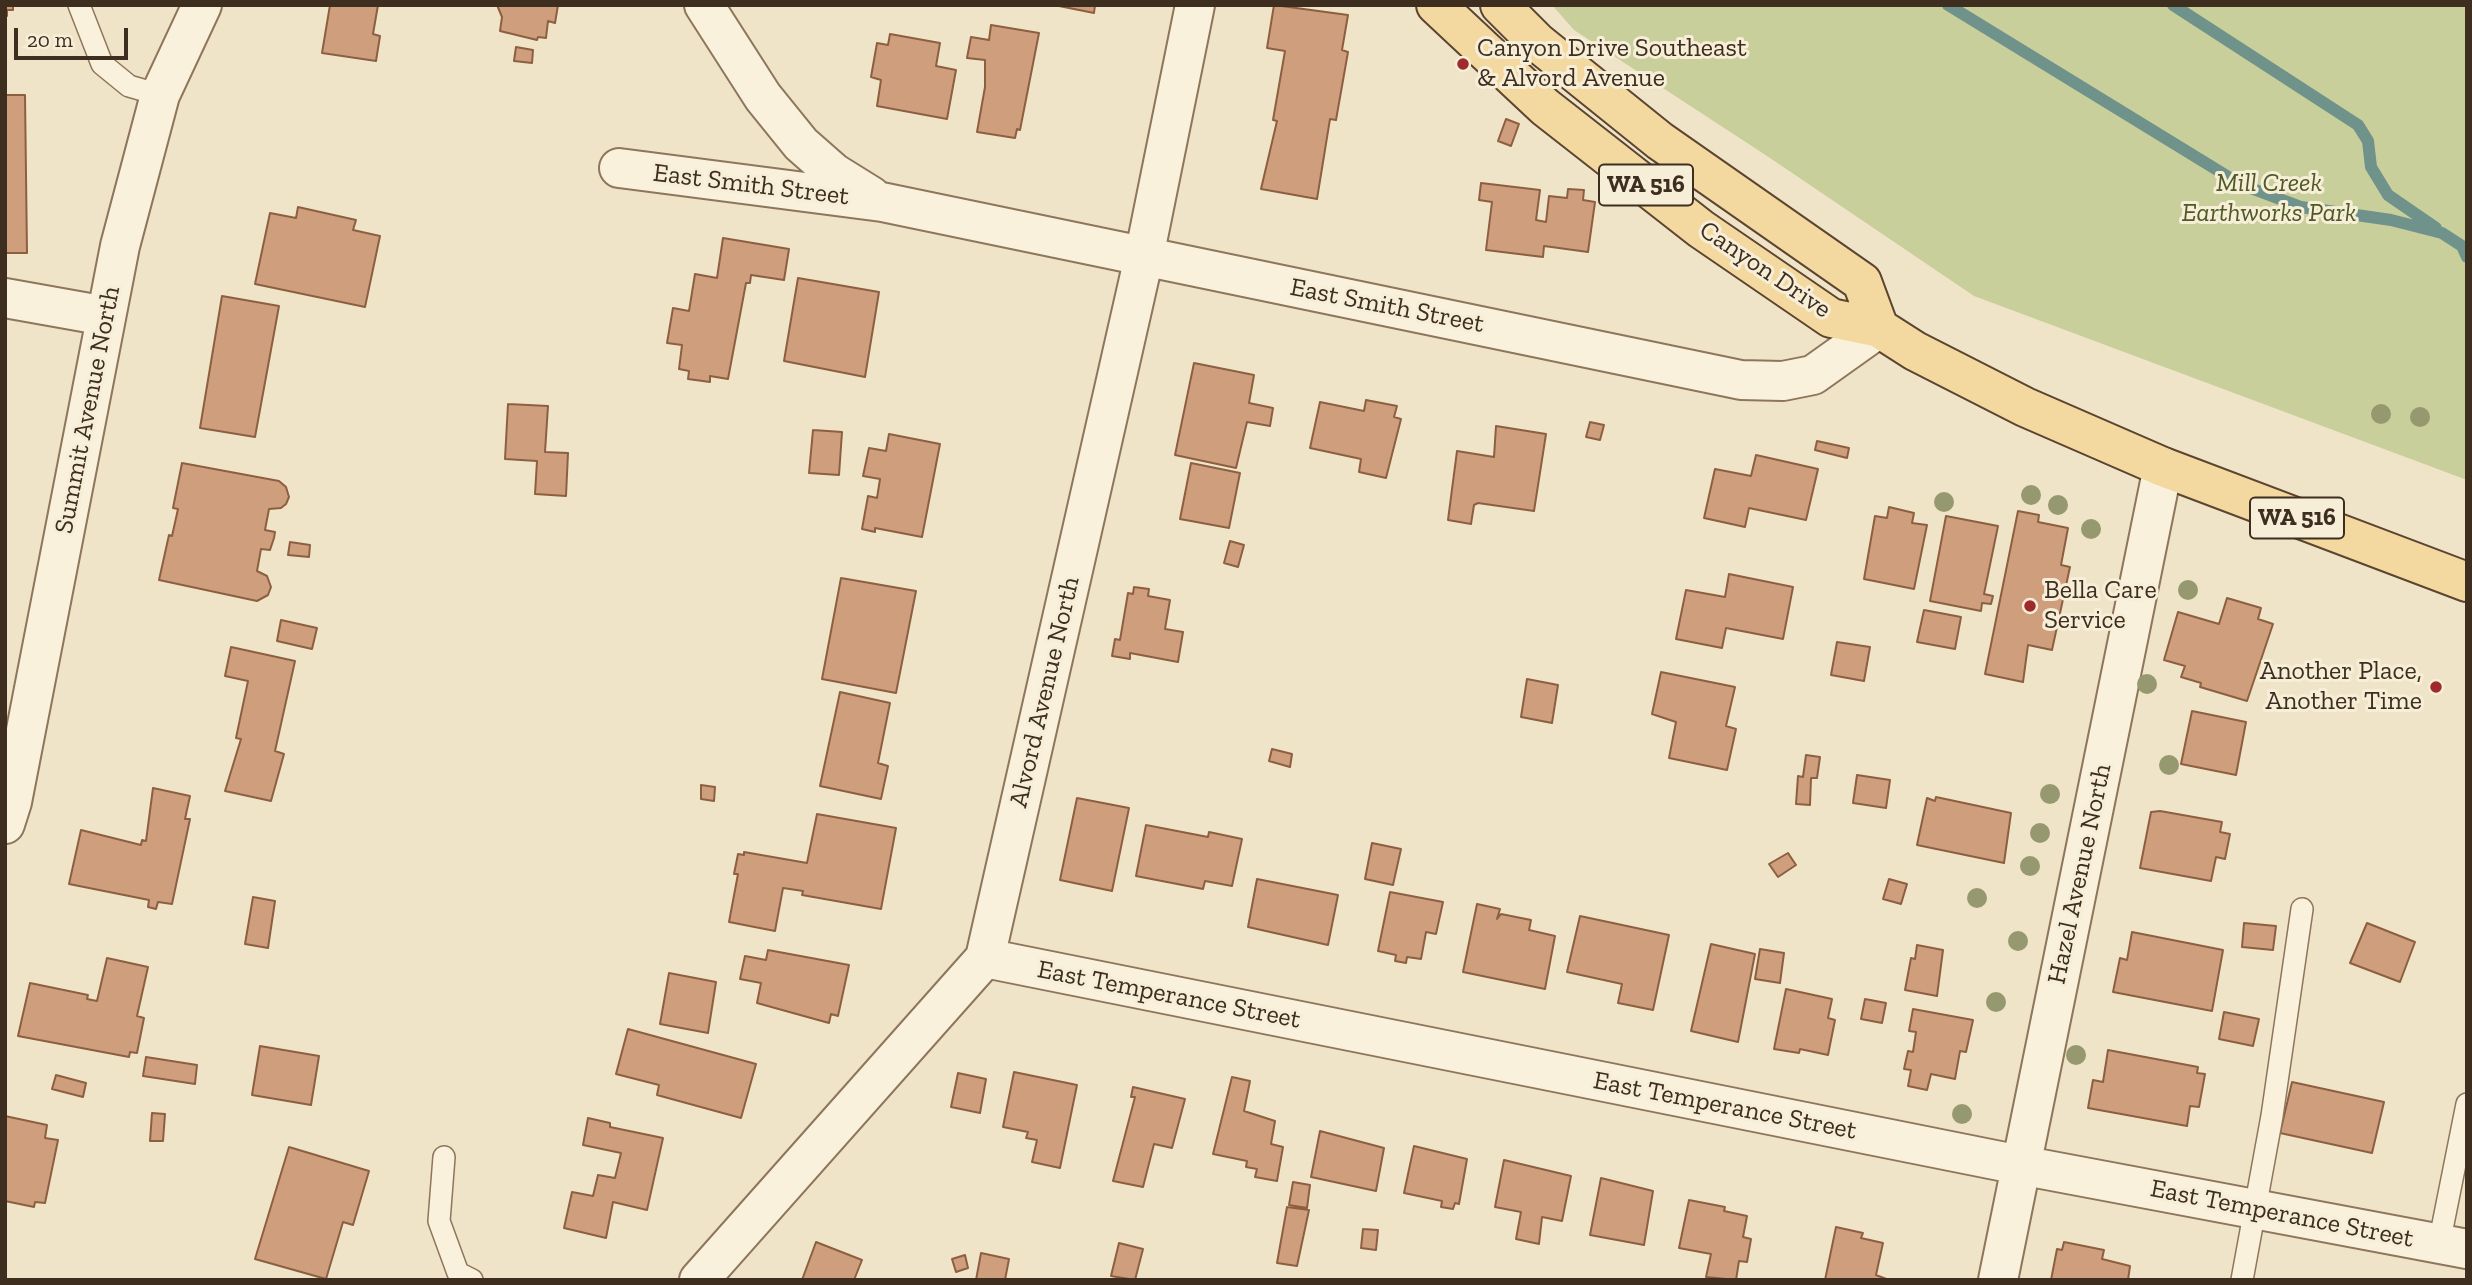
<!DOCTYPE html>
<html>
<head>
<meta charset="utf-8">
<style>
  body { margin:0 }
  #map { position:relative; width:2472px; height:1285px; overflow:hidden; background:#f0e4c8; font-family:"Zilla Slab",serif }
  canvas { display:block }
  .frame { position:absolute; inset:0; border:7px solid #3d2e20; pointer-events:none }
  .scale { position:absolute; left:14px; top:28px; width:114px; height:32px; box-sizing:border-box; border:4px solid #3d2e20; border-top:0; padding-left:9px; font-size:21px; line-height:24px; white-space:nowrap; color:#3d2e20; -webkit-text-stroke:5px #f7eed8; paint-order:stroke }
</style>
</head>
<body>
<div id="map">
<canvas width="2472" height="1285"></canvas>
<div class="frame"></div>
<div class="scale">20 m</div>
</div>
<script>
const ctx = document.querySelector('canvas').getContext('2d');
ctx.lineJoin = 'round';
function fill(path, color) { ctx.fillStyle = color; ctx.fill(path, 'evenodd'); }
const toPath = rows => new Path2D(rows.map(r => 'M' + r).join(''));
function strokePath(path, color, width, dash) { ctx.strokeStyle = color; ctx.lineWidth = width; ctx.lineCap = dash ? 'butt' : 'round'; ctx.setLineDash(dash || []); ctx.stroke(path); }
function label(font, color, halo, rows, align = 'center') {
  ctx.font = font + ' "Zilla Slab",serif'; ctx.lineWidth = 6; ctx.setLineDash([]); ctx.textBaseline = 'middle'; ctx.strokeStyle = halo; ctx.fillStyle = color; for (const [text, x, y, turn = 0] of rows) {
    ctx.save(); ctx.translate(x, y); ctx.rotate((+turn || 0) * Math.PI / 180); ctx.textAlign = isNaN(turn) ? turn : align; if (halo) ctx.strokeText(text, 0, 0); ctx.fillText(text, 0, 0); ctx.restore();
  }
}
fill(toPath([
  [1552,5,2467,5,2467,480,1974,296,1767,156,1574,30]
]), '#c9cf9b');
strokePath(toPath([
  [1948,5,2240,184,2301,207,2391,220,2442,233,2462,246,2467,257],
  [2173,5,2358,125,2368,141,2371,167,2388,195,2436,228]
]), '#6f938a', 12);
const building = toPath([
  [5,5,13,5,13,10,7,10,7,16,5,5],
  [330,5,378,5,373,34,380,36,376,61,322,53,330,5],
  [497,5,558,5,555,23,548,21,546,38,538,37,537,40,500,31,502,17,497,5],
  [1054,5,1095,5,1094,13,1054,5],
  [1274,5,1348,15,1342,50,1348,52,1336,120,1330,119,1317,199,1261,189,1277,121,1273,120,1285,51,1267,48,1274,5],
  [991,25,1039,33,1020,130,1017,129,1015,138,977,132,985,87,985,60,967,58,971,37,989,40,991,25],
  [890,34,940,43,936,66,956,70,947,119,877,106,881,80,871,77,877,43,888,45,890,34],
  [516,47,533,50,532,63,514,61,516,47],
  [5,95,25,95,27,253,5,253,5,95],
  [1506,119,1519,124,1511,146,1498,141,1506,119],
  [1481,183,1540,190,1536,220,1546,222,1549,196,1567,198,1568,189,1584,190,1583,200,1595,202,1588,252,1544,246,1543,257,1486,250,1492,202,1479,200,1481,183],
  [298,207,356,220,353,230,380,236,365,307,255,284,270,213,296,218,298,207],
  [723,238,789,249,784,280,751,275,750,283,746,283,728,379,710,376,710,382,688,379,689,371,679,369,682,345,667,343,673,308,689,311,695,274,717,278,723,238],
  [798,278,879,292,865,377,784,361,798,278],
  [222,296,279,306,255,437,200,428,222,296],
  [1194,363,1254,375,1249,403,1273,408,1270,426,1247,422,1236,468,1175,455,1194,363],
  [1366,400,1397,406,1394,417,1401,419,1386,478,1359,472,1361,459,1310,448,1320,402,1364,411,1366,400],
  [508,404,548,406,545,452,568,453,566,496,535,494,537,461,505,459,508,404],
  [1590,422,1604,425,1600,440,1586,437,1590,422],
  [1496,426,1546,434,1534,511,1478,503,1474,505,1471,524,1448,520,1457,451,1494,457,1496,426],
  [813,430,842,432,839,475,809,473,813,430],
  [889,434,940,444,922,537,875,528,875,532,862,529,868,496,877,498,880,479,863,476,869,448,886,451,889,434],
  [1817,441,1849,448,1847,458,1815,450,1817,441],
  [1756,455,1818,469,1806,520,1749,508,1745,527,1704,518,1715,469,1751,476,1756,455],
  [182,463,279,481,286,487,289,497,286,504,281,508,269,509,265,530,275,532,274,538,270,550,261,549,257,571,267,576,271,587,268,595,257,601,159,580,169,535,172,536,178,509,173,508,182,463],
  [1191,463,1240,473,1229,528,1180,519,1191,463],
  [1889,507,1914,513,1912,523,1927,525,1914,589,1864,579,1875,516,1887,518,1889,507],
  [2018,511,2039,515,2038,522,2068,528,2061,565,2070,567,2052,650,2028,645,2023,682,1985,674,2018,511],
  [1946,516,1998,526,1984,594,1993,596,1991,604,1982,603,1981,611,1930,601,1946,516],
  [1230,541,1244,545,1238,567,1224,563,1230,541],
  [290,542,310,545,309,557,288,555,290,542],
  [1729,574,1793,587,1783,639,1726,628,1722,648,1676,639,1686,590,1725,597,1729,574],
  [841,578,916,591,896,693,822,679,841,578],
  [1134,587,1149,589,1148,596,1170,600,1165,629,1183,632,1178,662,1130,653,1130,659,1112,656,1115,639,1120,640,1128,593,1133,594,1134,587],
  [2227,598,2261,608,2258,619,2273,624,2247,701,2200,687,2201,683,2181,677,2185,666,2164,660,2178,612,2219,624,2227,598],
  [1924,610,1961,617,1955,649,1917,642,1924,610],
  [281,620,317,628,312,649,277,641,281,620],
  [1837,642,1870,647,1864,681,1831,675,1837,642],
  [231,647,295,661,275,751,284,754,271,801,225,791,241,739,236,738,248,681,225,676,231,647],
  [1661,672,1735,687,1726,726,1736,729,1727,770,1669,758,1676,722,1652,714,1661,672],
  [1527,679,1558,685,1552,723,1521,717,1527,679],
  [840,692,890,703,878,763,888,766,881,799,820,786,840,692],
  [2192,711,2246,722,2236,775,2181,764,2192,711],
  [1272,749,1292,754,1290,767,1269,761,1272,749],
  [1806,755,1820,757,1817,778,1811,778,1810,805,1796,804,1798,776,1803,777,1806,755],
  [1857,775,1890,780,1886,808,1853,803,1857,775],
  [701,785,715,787,714,801,701,799,701,785],
  [153,788,190,796,185,819,190,819,172,904,158,902,156,909,148,907,149,900,69,884,81,830,141,845,142,840,146,841,153,788],
  [1936,797,2011,813,2004,863,1917,845,1927,798,1935,801,1936,797],
  [1077,798,1129,808,1112,891,1060,880,1077,798],
  [2160,811,2222,822,2220,832,2230,834,2225,859,2216,857,2211,881,2140,868,2151,812,2160,811],
  [817,814,896,828,881,909,802,895,803,891,783,888,775,931,729,922,738,874,734,874,738,854,744,855,744,852,807,863,817,814],
  [1146,825,1208,837,1209,832,1242,839,1232,886,1205,881,1203,889,1136,876,1146,825],
  [1372,843,1401,849,1393,885,1365,879,1372,843],
  [1788,853,1796,865,1778,877,1769,864,1788,853],
  [1257,879,1338,895,1328,945,1248,927,1257,879],
  [1889,879,1907,884,1901,904,1883,899,1889,879],
  [1390,892,1443,902,1436,934,1426,932,1421,959,1407,957,1406,963,1395,961,1396,955,1378,951,1390,892],
  [253,897,275,901,268,948,245,944,253,897],
  [1477,904,1500,909,1497,919,1501,914,1531,920,1529,930,1555,936,1545,989,1463,972,1477,904],
  [1580,916,1669,935,1653,1010,1618,1003,1622,984,1567,972,1580,916],
  [2244,923,2276,926,2273,950,2242,947,2244,923],
  [2367,923,2415,942,2400,982,2350,963,2367,923],
  [2132,932,2223,950,2212,1011,2113,992,2120,958,2127,960,2132,932],
  [1711,944,1755,954,1738,1042,1691,1031,1711,944],
  [1917,945,1943,950,1937,996,1905,990,1911,958,1915,959,1917,945],
  [1760,949,1784,953,1780,983,1755,979,1760,949],
  [768,950,849,965,838,1016,831,1014,829,1023,757,1003,761,983,740,979,745,956,766,960,768,950],
  [107,958,148,967,137,1016,144,1018,137,1053,130,1052,129,1057,18,1036,30,983,88,995,87,999,97,1001,107,958],
  [669,973,716,982,708,1033,660,1024,669,973],
  [1786,989,1832,999,1828,1018,1835,1020,1828,1055,1800,1049,1799,1053,1774,1049,1786,989],
  [1865,999,1886,1003,1882,1023,1861,1019,1865,999],
  [1913,1009,1973,1020,1966,1052,1960,1051,1955,1079,1931,1074,1927,1090,1908,1086,1911,1070,1904,1069,1908,1051,1913,1052,1916,1032,1909,1031,1913,1009],
  [2224,1012,2259,1019,2253,1046,2219,1039,2224,1012],
  [628,1029,756,1064,741,1118,657,1095,659,1085,616,1074,628,1029],
  [260,1046,319,1056,311,1105,252,1095,260,1046],
  [2108,1050,2198,1067,2197,1073,2205,1074,2199,1107,2190,1106,2187,1126,2088,1108,2093,1080,2103,1082,2108,1050],
  [146,1057,197,1065,195,1084,143,1076,146,1057],
  [1014,1072,1077,1085,1060,1168,1032,1162,1037,1140,1026,1138,1028,1132,1003,1127,1014,1072],
  [958,1073,986,1079,980,1113,951,1107,958,1073],
  [56,1075,86,1083,83,1097,52,1089,56,1075],
  [1232,1077,1250,1081,1244,1111,1275,1121,1271,1144,1283,1147,1277,1181,1255,1177,1257,1169,1246,1167,1247,1161,1213,1154,1232,1077],
  [2292,1082,2384,1102,2372,1153,2280,1133,2292,1082],
  [1133,1087,1185,1099,1172,1148,1154,1144,1143,1187,1113,1181,1135,1097,1131,1097,1133,1087],
  [152,1113,165,1114,163,1141,150,1141,152,1113],
  [5,1116,47,1125,45,1138,58,1140,45,1203,35,1202,34,1207,5,1201,5,1116],
  [588,1118,610,1123,610,1127,663,1138,647,1210,613,1202,606,1238,564,1228,572,1192,593,1196,598,1175,615,1178,621,1153,583,1145,588,1118],
  [1320,1131,1384,1148,1376,1191,1311,1177,1320,1131],
  [1414,1146,1467,1159,1459,1204,1455,1203,1453,1209,1441,1207,1442,1201,1404,1193,1414,1146],
  [289,1147,369,1171,353,1225,343,1222,326,1279,255,1259,289,1147],
  [1504,1160,1571,1176,1562,1221,1542,1217,1539,1244,1516,1239,1521,1212,1495,1207,1504,1160],
  [1601,1178,1653,1191,1644,1245,1590,1235,1601,1178],
  [1293,1182,1310,1185,1307,1208,1289,1205,1293,1182],
  [1689,1200,1725,1207,1724,1211,1747,1216,1743,1237,1751,1239,1747,1262,1739,1261,1736,1280,1706,1277,1711,1254,1679,1248,1689,1200],
  [1287,1207,1309,1210,1297,1266,1277,1263,1287,1207],
  [1836,1227,1863,1233,1861,1238,1883,1243,1876,1275,1889,1280,1825,1280,1836,1227],
  [1363,1229,1378,1230,1376,1250,1361,1248,1363,1229],
  [816,1242,862,1260,854,1280,802,1280,816,1242],
  [2064,1242,2104,1250,2102,1259,2130,1266,2128,1280,2051,1280,2057,1249,2062,1250,2064,1242],
  [1119,1243,1143,1249,1135,1280,1111,1276,1119,1243],
  [981,1253,1009,1259,1005,1280,976,1280,981,1253],
  [965,1255,968,1268,956,1272,952,1259,965,1255]
]);
fill(building, '#cf9f7d');
strokePath(building, '#8d5f41', 2);
const lane = toPath([
  [79,5,102,64,129,86,160,95],
  [444,1157,439,1221,458,1273,472,1280],
  [2439,1244,2467,1104],
  [2242,1280,2272,1116,2302,909]
]);
const street = toPath([
  [704,5,763,97,801,144,834,173,871,196],
  [619,168,882,202,1741,380,1783,381,1813,375,1879,328],
  [5,298,106,316],
  [5,824,12,802,120,246,160,95,202,5],
  [985,958,2020,1165,2467,1249],
  [699,1280,985,958,1144,257,1195,5],
  [1998,1280,2163,467]
]);
const primary = toPath([
  [1436,5,1545,107,1701,229,1831,318,1879,328,1915,351,2025,407,2163,467,2467,582],
  [1500,5,1537,42,1660,141,1862,282,1879,328]
]);
strokePath(lane, '#8d765c', 24);
strokePath(street, '#8d765c', 42);
strokePath(primary, '#5b4430', 42);
strokePath(lane, '#faf1dc', 21);
strokePath(street, '#faf1dc', 38);
strokePath(primary, '#f3d9a0', 38);
ctx.fillStyle = '#96986f';
for (const [x, y] of [
  [2381,414],
  [2420,417],
  [2031,495],
  [1944,502],
  [2058,505],
  [2091,529],
  [2188,590],
  [2147,684],
  [2169,765],
  [2050,794],
  [2040,833],
  [2030,866],
  [1977,898],
  [2018,941],
  [1996,1002],
  [2076,1055],
  [1962,1114]
]) { ctx.beginPath(); ctx.arc(x, y, 10, 0, 2 * Math.PI); ctx.fill(); }
for (const [x, y, r, color] of [
  [1463,64,7,"#9e2a2b"],
  [2030,606,7,"#9e2a2b"],
  [2436,687,7,"#9e2a2b"]
]) { const dot = new Path2D(); dot.arc(x, y, r, 0, 2 * Math.PI); ctx.fillStyle = color; ctx.fill(dot); strokePath(dot, '#f7eed8', 2.5); }
for (const [x, y, w] of [
  [1646,185,94],
  [2297,518,94]
]) { const box = new Path2D(); box.roundRect(x - w / 2, y - 20.5, w, 41, 5); ctx.fillStyle = '#f7eed8'; ctx.fill(box); strokePath(box, '#3d2e20', 2); }
label('bold 24px', '#3d2e20', null, [
  ["WA 516",1646,185],
  ["WA 516",2297,518]
]);
label('26px', '#3d2e20', '#f7eed8', [
  ["Canyon Drive Southeast",1477,49],
  ["& Alvord Avenue",1477,79],
  ["Bella Care",2044,591],
  ["Service",2044,621],
  ["Another Place,",2422,672,"right"],
  ["Another Time",2422,702,"right"]
], 'left');
label('italic 26px', '#4d5a26', '#f7eed8', [
  ["Mill Creek",2269,184],
  ["Earthworks Park",2269,214]
]);
label('26px', '#3d2e20', '#f7eed8', [
  ["East Smith Street",751,185,7],
  ["Canyon Drive",1765,270,34],
  ["East Smith Street",1387,306,11],
  ["Summit Avenue North",88,410,-79],
  ["Alvord Avenue North",1045,692,-77],
  ["Hazel Avenue North",2080,874,-78],
  ["East Temperance Street",1169,995,11],
  ["East Temperance Street",1725,1106,11],
  ["East Temperance Street",2282,1214,11]
]);
</script>
</body>
</html>
